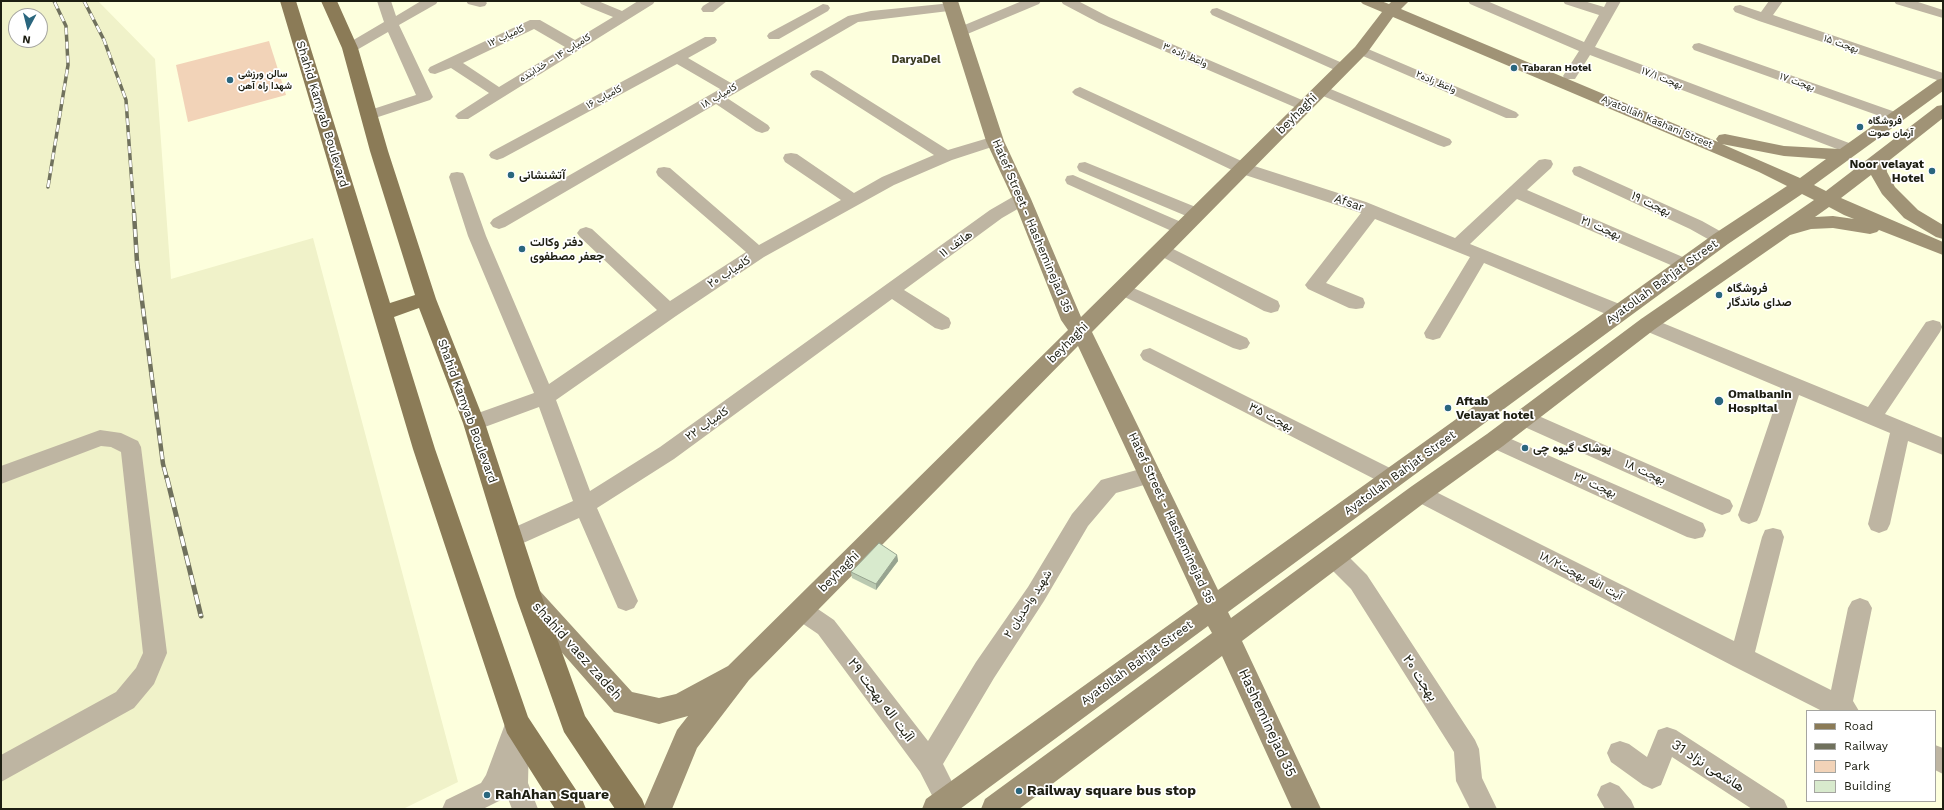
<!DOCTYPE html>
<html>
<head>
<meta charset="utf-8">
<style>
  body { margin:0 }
  #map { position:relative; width:1944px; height:810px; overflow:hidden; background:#fdffdd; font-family:"Work Sans",sans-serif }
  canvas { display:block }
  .frame { position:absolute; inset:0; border:2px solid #1d1e12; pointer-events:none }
  .legend { position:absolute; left:1806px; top:710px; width:130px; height:92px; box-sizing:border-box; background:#fff; border:1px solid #a5a5a0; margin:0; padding:5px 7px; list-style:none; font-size:12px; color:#1d1e12 }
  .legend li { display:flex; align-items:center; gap:8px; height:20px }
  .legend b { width:20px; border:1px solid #a5a5a0 }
  .north { position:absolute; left:8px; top:8px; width:40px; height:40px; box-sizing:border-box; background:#fff; border:1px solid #a5a5a0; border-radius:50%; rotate:187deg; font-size:11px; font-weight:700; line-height:16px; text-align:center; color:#1d1e12 }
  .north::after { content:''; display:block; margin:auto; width:14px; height:18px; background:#2a667e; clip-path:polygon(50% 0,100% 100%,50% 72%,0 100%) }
</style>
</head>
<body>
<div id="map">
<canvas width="1944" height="810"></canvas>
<div class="frame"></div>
<ul class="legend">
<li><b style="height:5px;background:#8b7b57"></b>Road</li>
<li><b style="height:5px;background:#70715d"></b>Railway</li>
<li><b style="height:11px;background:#f2d3b8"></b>Park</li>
<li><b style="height:11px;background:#d8eacd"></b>Building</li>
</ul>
<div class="north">N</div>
</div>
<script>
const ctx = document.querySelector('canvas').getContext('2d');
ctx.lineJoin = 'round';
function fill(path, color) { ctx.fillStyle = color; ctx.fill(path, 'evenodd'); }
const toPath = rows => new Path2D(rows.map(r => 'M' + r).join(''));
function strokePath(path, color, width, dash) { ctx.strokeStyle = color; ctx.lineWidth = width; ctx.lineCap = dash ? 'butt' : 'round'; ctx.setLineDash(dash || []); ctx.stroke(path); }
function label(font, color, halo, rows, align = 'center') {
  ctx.font = font + ' "Work Sans",Vazirmatn,sans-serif'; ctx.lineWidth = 3.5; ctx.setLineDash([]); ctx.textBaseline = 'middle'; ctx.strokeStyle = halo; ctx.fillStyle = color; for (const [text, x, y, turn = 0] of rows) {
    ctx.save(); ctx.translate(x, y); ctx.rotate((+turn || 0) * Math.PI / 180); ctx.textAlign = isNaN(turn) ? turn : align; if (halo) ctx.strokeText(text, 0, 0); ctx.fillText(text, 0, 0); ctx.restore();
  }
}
fill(toPath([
  [1,1,98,1,155,59,171,279,313,238,458,782,403,809,1,809],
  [16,16,40,16,40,40,16,40]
]), '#f0f2c9');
fill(toPath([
  [269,41,286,95,188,122,176,65]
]), '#f2d3b8');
fill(toPath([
  [377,1,391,1,396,16,421,1,438,1,436,4,399,25,433,97,430,100,369,120,364,118,361,115,364,112,416,95,388,32,355,51,350,52,345,51,343,48,345,45,384,22,377,1],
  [466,1,485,1,487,3,485,6,480,7,468,4,466,1],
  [579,1,598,1,622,11,638,1,655,1,653,4,468,119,458,119,455,116,458,113,489,93,451,68,435,74,430,73,428,70,430,67,530,20,540,20,575,40,613,17,581,4,579,1],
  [534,29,565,47,499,87,463,63,534,29],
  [711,1,727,1,713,12,703,12,701,9,703,6,711,1],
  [1022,1,1041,1,1039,4,965,35,960,36,955,35,953,32,955,29,1022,1],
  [1061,1,1078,1,1109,17,1309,103,1312,106,1309,109,1304,111,1299,109,1099,23,1063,4,1061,1],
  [1468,1,1487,1,1584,42,1599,15,1565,4,1563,1,1584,1,1604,7,1607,1,1621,1,1595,47,1857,146,1859,149,1857,152,1851,154,1845,152,1590,55,1575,79,1565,79,1563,76,1579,51,1470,4,1468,1],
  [1769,1,1783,1,1773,15,1943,73,1943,82,1759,21,1735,12,1733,9,1735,6,1740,5,1761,12,1769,1],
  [1894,1,1915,1,1943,10,1943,18,1896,4,1894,1],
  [952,3,957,4,959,7,957,10,858,22,727,98,768,125,770,128,768,131,762,133,756,131,716,104,505,227,499,229,493,227,490,223,493,219,720,89,677,64,503,158,497,160,491,158,489,155,491,152,705,37,715,37,717,40,715,43,688,58,731,83,848,16,871,11,952,3],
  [823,4,828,5,830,8,828,11,779,39,769,39,767,36,769,33,823,4],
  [1217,8,1347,65,1349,68,1347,71,1337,71,1212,15,1210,12,1212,9,1217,8],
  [1699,43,1901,114,1904,117,1901,120,1896,122,1891,120,1694,50,1692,47,1694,44,1699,43],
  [1361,46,1516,112,1519,115,1516,118,1506,118,1356,53,1354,50,1356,47,1361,46],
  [817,70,822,71,948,150,995,136,1001,138,1003,141,1001,144,952,160,894,185,764,257,676,316,556,400,590,491,660,447,990,210,1016,195,1022,194,1028,195,1030,199,1028,203,1002,218,904,290,949,318,951,323,949,328,942,330,935,328,892,299,674,459,597,508,638,601,634,608,626,611,618,608,579,518,512,548,504,546,501,539,504,532,573,501,539,407,474,431,467,429,464,423,467,417,534,393,468,236,449,177,451,173,457,172,463,173,465,177,486,236,549,384,657,310,580,237,577,233,580,229,586,227,592,229,670,301,746,252,658,176,656,172,658,168,664,167,670,168,759,245,841,200,785,162,783,158,785,154,791,153,797,154,854,193,882,177,934,155,812,77,810,74,812,71,817,70],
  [1321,85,1450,139,1452,142,1450,145,1444,147,1438,145,1316,93,1313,90,1316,87,1321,85],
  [1080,87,1248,164,1366,202,1455,238,1539,160,1545,159,1551,160,1553,164,1551,168,1527,190,1692,261,1695,265,1692,269,1686,271,1680,269,1517,199,1470,244,1627,307,1629,312,1627,317,1620,319,1613,317,1484,263,1440,338,1433,340,1426,338,1424,333,1470,257,1375,219,1326,283,1363,298,1365,303,1363,308,1356,309,1349,308,1308,289,1305,285,1308,281,1361,213,1236,172,1075,95,1072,92,1075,89,1080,87],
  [1085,162,1203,210,1205,214,1203,218,1197,220,1191,218,1079,171,1077,167,1079,163,1085,162],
  [1580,166,1702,221,1727,235,1730,239,1727,243,1721,245,1715,243,1690,229,1574,175,1572,171,1574,167,1580,166],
  [1073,175,1188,225,1191,229,1188,233,1182,235,1176,233,1067,184,1065,180,1067,176,1073,175],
  [1161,243,1278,301,1280,306,1278,311,1271,313,1264,311,1155,253,1152,249,1155,245,1161,243],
  [1122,283,1247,338,1250,343,1247,348,1240,350,1233,348,1116,293,1113,289,1116,285,1122,283],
  [1648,317,1868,407,1926,322,1933,320,1940,322,1942,327,1940,332,1885,414,1943,438,1943,455,1908,441,1890,524,1887,530,1879,533,1871,530,1868,524,1890,433,1799,395,1760,515,1757,521,1749,524,1741,521,1738,515,1781,388,1641,329,1639,324,1641,319,1648,317],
  [1150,348,1398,472,1402,478,1398,484,1391,487,1384,484,1143,360,1140,355,1143,350,1150,348],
  [1525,410,1730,500,1733,506,1730,512,1722,515,1714,512,1518,424,1515,418,1518,412,1525,410],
  [100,430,121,433,138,441,141,447,167,653,154,684,134,708,1,782,1,755,116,692,136,668,143,653,121,452,111,447,101,446,1,484,1,466,100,430],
  [1495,432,1703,523,1706,530,1703,537,1695,539,1687,537,1488,446,1485,440,1488,434,1495,432],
  [1151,466,1158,469,1162,475,1158,481,1116,493,1088,526,1044,601,994,678,943,764,961,800,957,809,939,809,920,772,818,634,793,617,789,610,793,603,801,600,809,603,834,620,928,741,976,662,1028,587,1072,514,1101,480,1151,466],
  [1420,484,1734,641,1762,537,1765,530,1773,528,1781,530,1784,537,1755,652,1831,690,1848,608,1852,601,1860,598,1868,601,1872,608,1853,701,1859,711,1822,711,1733,666,1412,499,1409,493,1412,487,1420,484],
  [1334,547,1342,550,1367,575,1475,740,1479,749,1482,778,1497,809,1470,809,1456,781,1454,752,1351,589,1326,564,1323,557,1326,550,1334,547],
  [517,712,526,716,530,724,526,735,529,742,528,783,538,809,512,809,505,791,499,801,483,809,442,809,446,800,481,783,486,775,508,716,517,712],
  [1667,727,1676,730,1784,800,1788,809,1752,809,1672,757,1661,785,1652,789,1643,785,1611,762,1607,753,1611,744,1620,741,1629,744,1647,757,1658,730,1667,727],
  [1935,745,1943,748,1943,774,1935,770,1935,745],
  [1610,782,1619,786,1631,800,1635,809,1605,809,1597,795,1601,786,1610,782]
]), '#beb5a2');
fill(toPath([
  [942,1,958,1,1004,141,1031,199,1081,317,1355,47,1382,12,1363,4,1360,1,1381,1,1389,4,1392,1,1409,1,1401,9,1718,142,1716,139,1719,135,1725,134,1784,146,1840,149,1937,80,1943,78,1943,91,1814,185,1826,191,1937,106,1943,105,1943,118,1886,163,1887,172,1895,187,1918,210,1943,225,1943,239,1936,237,1904,218,1882,194,1871,175,1841,198,1943,242,1943,255,1879,230,1877,232,1870,234,1833,228,1811,229,1790,235,1655,329,1503,446,1428,500,1242,641,1321,809,1292,809,1222,656,1019,809,981,809,985,799,1212,633,1208,626,960,809,922,809,926,799,1198,604,1078,346,749,680,697,748,672,809,643,809,677,730,688,716,659,724,614,712,522,607,518,599,522,591,531,588,540,591,632,692,659,698,676,694,728,666,1068,330,1061,320,1013,199,986,141,942,1],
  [1393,17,1759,172,1787,186,1714,234,1218,590,1092,332,1367,53,1393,17],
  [1722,144,1784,156,1826,159,1800,178,1722,144],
  [1802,194,1814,200,1641,319,1487,434,1412,486,1231,618,1228,612,1728,244,1802,194],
  [1829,207,1844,215,1854,219,1833,216,1815,217,1829,207]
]), '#a09376');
fill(toPath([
  [280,1,296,1,390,303,415,295,370,151,342,48,321,1,337,1,358,48,388,151,436,299,485,423,542,597,585,716,642,799,646,809,615,809,564,732,516,597,463,423,419,308,394,317,435,449,528,717,582,799,586,809,555,809,507,733,413,449,280,1]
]), '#8b7b57');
const railFar2 = toPath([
  [84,1,104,40,126,100,134,214],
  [48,187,68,65,66,26,54,1]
]);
const railFar1 = toPath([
  [134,213,137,262,163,464,167,479]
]);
const rail = toPath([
  [167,478,201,616]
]);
strokePath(railFar2, '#70715d', 3.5);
strokePath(railFar1, '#70715d', 4.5);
strokePath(rail, '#70715d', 5);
strokePath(railFar2, '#fff', 2.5, [7]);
strokePath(railFar1, '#fff', 3, [8]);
strokePath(rail, '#fff', 3.5, [10]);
fill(toPath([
  [897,555,898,561,876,590,852,578,851,572]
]), '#bac9b0');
fill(toPath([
  [897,555,898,561,876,590,876,584]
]), '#97a490');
const building = toPath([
  [879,543,897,555,876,584,851,572,879,543]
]);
fill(building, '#d8eacd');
strokePath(building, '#97a490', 1);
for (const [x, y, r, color] of [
  [1514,68,4,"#2a667e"],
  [230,80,4,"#2a667e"],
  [1860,127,4,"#2a667e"],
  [1932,171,4,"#2a667e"],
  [511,175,4,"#2a667e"],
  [522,249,4,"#2a667e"],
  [1719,295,4,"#2a667e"],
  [1719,401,5,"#2a667e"],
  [1448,408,4,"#2a667e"],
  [1525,448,4,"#2a667e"],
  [1019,791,4,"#2a667e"],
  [487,795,4,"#2a667e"]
]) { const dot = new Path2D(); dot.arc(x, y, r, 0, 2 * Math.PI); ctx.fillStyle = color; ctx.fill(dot); strokePath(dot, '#fff', 1.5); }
label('10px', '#1d1e12', '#fff', [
  ["کامیاب ۱۲",506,36,-25],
  ["بهجت ۱۵",1841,44,19],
  ["واعظ زاده ۳",1185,55,23],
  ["کامیاب ۱۴ - خدابنده",555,58,-32],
  ["بهجت ۱۷/۱",1662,78,21],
  ["واعظ زاده۲",1436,82,23],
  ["بهجت ۱۷",1797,82,19],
  ["کامیاب ۱۸",719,96,-30],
  ["کامیاب ۱۶",604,97,-28],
  ["Ayatollah Kashani Street",1657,122,23]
]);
label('bold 10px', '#1d1e12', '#fff', [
  ["Tabaran Hotel",1522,68],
  ["سالن ورزشی",238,74],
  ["شهدا راه آهن",238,86],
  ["فروشگاه",1868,121],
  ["آرمان صوت",1868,133]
], 'left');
label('bold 11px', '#3b3c21', '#fff', [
  ["DaryaDel",916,60]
]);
label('12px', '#1d1e12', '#fff', [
  ["Shahid Kamyab Boulevard",322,114,73],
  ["beyhaghi",1297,114,-45],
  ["Afsar",1349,203,19],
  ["بهجت ۱۹",1651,204,25],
  ["Hatef Street - Hasheminejad 35",1032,226,67],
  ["بهجت ۲۱",1601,228,23],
  ["هاتف ۱۱",956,244,-36],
  ["کامیاب ۲۰",729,272,-33],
  ["Ayatollah Bahjat Street",1662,282,-36],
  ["beyhaghi",1068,343,-45],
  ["Shahid Kamyab Boulevard",467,411,70],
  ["بهجت ۳۵",1271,417,27],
  ["کامیاب ۲۲",707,424,-35],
  ["بهجت ۱۸",1645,472,24],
  ["Ayatollah Bahjat Street",1400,473,-36],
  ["بهجت ۲۲",1595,485,24],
  ["Hatef Street - Hasheminejad 35",1171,518,65],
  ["beyhaghi",839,572,-45],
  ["آیت الله بهجت۱۸/۲",1581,576,27],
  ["شهید واحدیان ۲",1028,604,-57],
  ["Ayatollah Bahjat Street",1137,663,-36]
]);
label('bold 12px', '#1d1e12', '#fff', [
  ["Noor velayat",1924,164,"right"],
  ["Hotel",1924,178,"right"],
  ["آتشنشانی",519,175],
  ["دفتر وکالت",530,242],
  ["جعفر مصطفوی",530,256],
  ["فروشگاه",1727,288],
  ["صدای ماندگار",1727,302],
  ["Omalbanin",1728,394],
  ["Hospital",1728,408],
  ["Aftab",1456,401],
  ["Velayat hotel",1456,415],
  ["پوشاک گیوه چی",1533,448]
], 'left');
label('14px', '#1d1e12', '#fff', [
  ["shahid vaez zadeh",577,651,48],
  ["بهجت ۲۰",1420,678,57],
  ["اآیت اله بهجت ۲۹",881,700,53],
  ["Hasheminejad 35",1267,723,65],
  ["هاشمی نژاد 31",1708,766,33]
]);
label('bold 14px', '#1d1e12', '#fff', [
  ["Railway square bus stop",1027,791],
  ["RahAhan Square",495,795]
], 'left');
</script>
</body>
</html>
